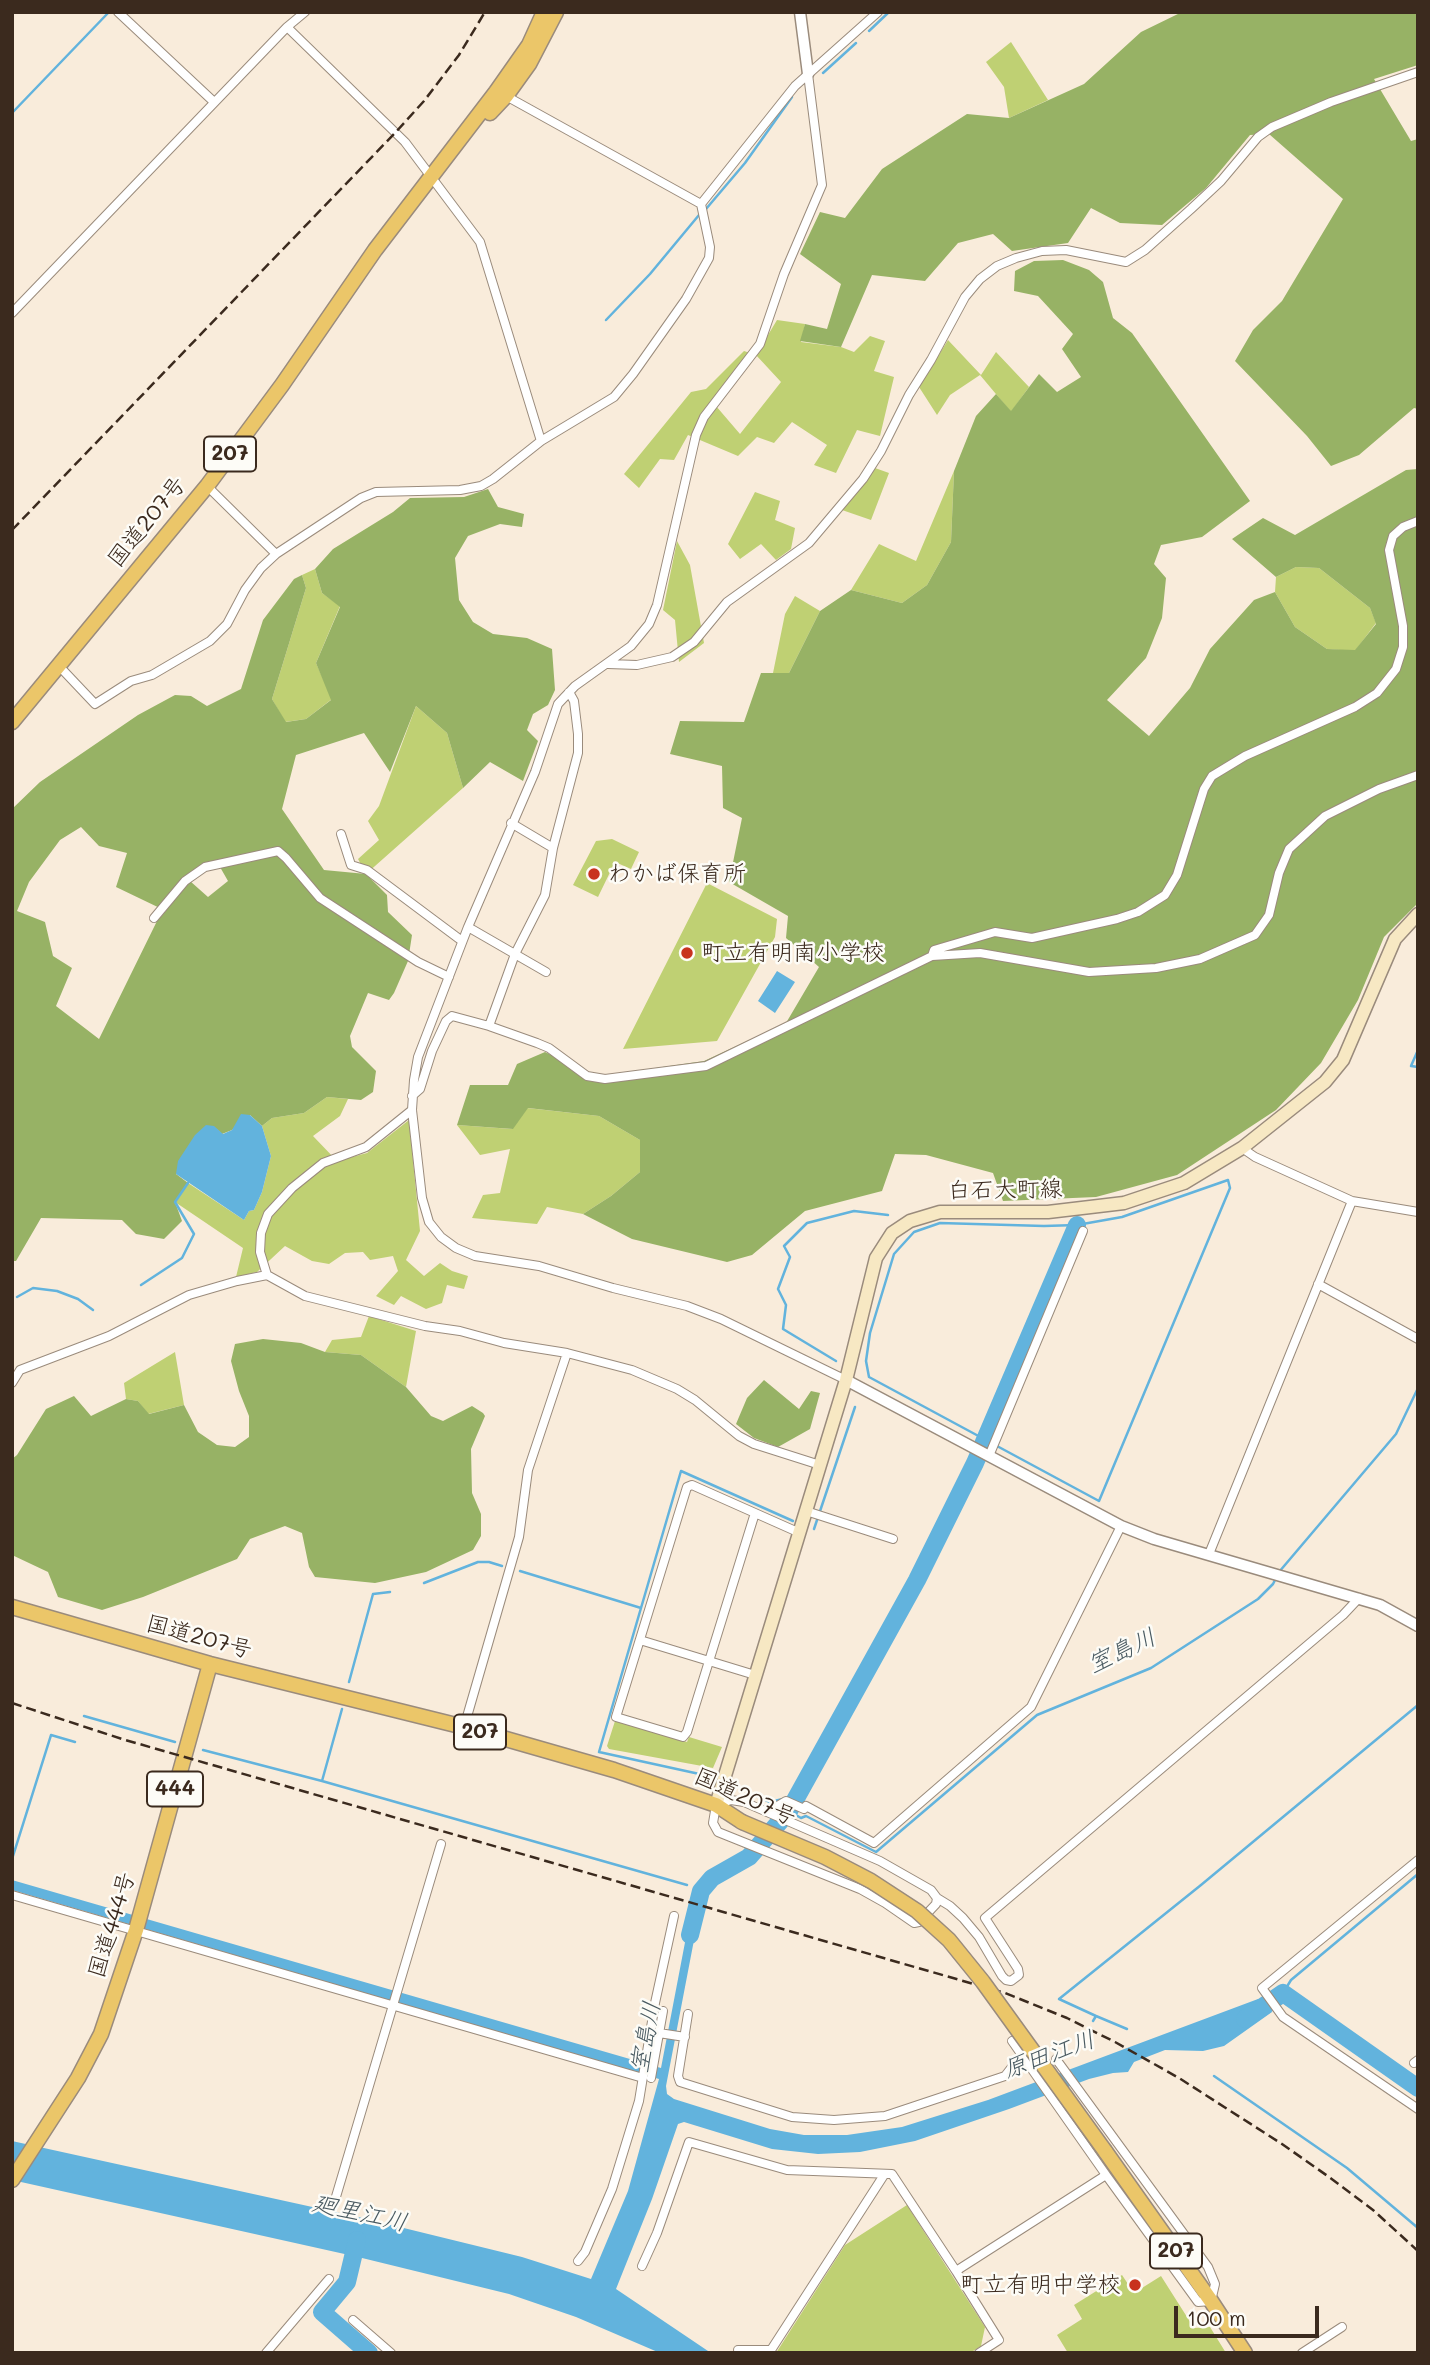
<!DOCTYPE html>
<html>
<head>
<meta charset="utf-8">
<style>
  body { margin:0 }
  #map { position:relative; width:1430px; height:2365px; overflow:hidden; background:#f9ecdb; font-family:Mali,sans-serif }
  canvas { display:block }
  .frame { position:absolute; inset:0; border:14px solid #3b2a1e; pointer-events:none }
  .scale { position:absolute; left:1174px; top:2306px; width:145px; height:32px; box-sizing:border-box; border:4px solid #3b2a1e; border-top:0; padding-left:9px; font-size:21px; line-height:24px; white-space:nowrap; color:#3b2a1e; -webkit-text-stroke:5px #fdfcf7; paint-order:stroke }
</style>
</head>
<body>
<div id="map">
<canvas width="1430" height="2365"></canvas>
<div class="frame"></div>
<div class="scale">100 m</div>
</div>
<script>
const ctx = document.querySelector('canvas').getContext('2d');
ctx.lineJoin = 'round';
function fill(path, color) { ctx.fillStyle = color; ctx.fill(path, 'evenodd'); }
const toPath = rows => new Path2D(rows.map(r => 'M' + r).join(''));
function strokePath(path, color, width, dash) { ctx.strokeStyle = color; ctx.lineWidth = width; ctx.lineCap = dash ? 'butt' : 'round'; ctx.setLineDash(dash || []); ctx.stroke(path); }
function label(font, color, halo, rows, align = 'center') {
  ctx.font = font + ' Mali,"Klee One",sans-serif'; ctx.lineWidth = 5; ctx.setLineDash([]); ctx.textBaseline = 'middle'; ctx.strokeStyle = halo; ctx.fillStyle = color; for (const [text, x, y, turn = 0] of rows) {
    ctx.save(); ctx.translate(x, y); ctx.rotate((+turn || 0) * Math.PI / 180); ctx.textAlign = isNaN(turn) ? turn : align; if (halo) ctx.strokeText(text, 0, 0); ctx.fillText(text, 0, 0); ctx.restore();
  }
}
fill(toPath([
  [1011,42,1048,100,1009,118,1004,87,986,62],
  [777,320,805,324,801,342,841,347,854,352,870,336,885,341,874,371,894,377,880,436,857,430,836,473,814,465,827,445,792,422,774,443,757,437,738,456,688,435,674,460,660,459,639,488,624,474,691,392,706,389,744,351,756,355],
  [756,355,781,382,740,434,716,406],
  [948,340,981,375,996,352,1029,387,1011,412,980,375,950,395,937,415,919,387],
  [875,468,889,473,871,520,842,510],
  [954,471,951,542,927,585,902,603,851,590,879,544,916,561],
  [755,492,780,501,775,520,795,528,791,549,776,560,761,544,740,559,728,544],
  [677,541,690,565,704,643,679,662,675,620,663,610],
  [1296,567,1319,568,1370,608,1376,623,1355,651,1327,649,1295,627,1275,592,1276,577],
  [315,569,322,593,340,606,316,663,332,699,306,719,285,722,272,699,306,588,302,575],
  [795,596,820,611,789,673,773,673,785,614],
  [416,706,447,733,463,788,366,874,358,859,379,840,368,821,379,806],
  [612,839,639,852,631,869,615,862,598,897,573,885,596,841],
  [707,883,777,919,775,937,717,1041,623,1049],
  [327,1097,348,1099,340,1116,313,1136,337,1161,367,1153,409,1120,420,1231,406,1260,424,1276,440,1263,452,1271,468,1276,464,1289,447,1285,442,1303,426,1309,401,1296,394,1305,376,1296,398,1271,393,1256,370,1260,363,1252,345,1253,329,1264,312,1261,285,1246,257,1272,236,1277,243,1248,175,1202,188,1183,244,1220,249,1211,254,1210,262,1192,271,1156,262,1126,272,1118,304,1113],
  [527,1108,599,1116,640,1140,640,1172,611,1196,583,1214,547,1207,537,1224,472,1218,483,1195,500,1193,510,1149,480,1155,457,1125,512,1129],
  [369,1316,416,1331,406,1387,361,1355,325,1352,332,1340,361,1337],
  [175,1352,184,1405,148,1414,138,1401,126,1399,124,1383],
  [615,1721,687,1742,689,1737,722,1747,713,1768,609,1749,607,1746],
  [907,2205,985,2327,981,2346,970,2353,776,2353,845,2245],
  [1122,2275,1134,2293,1161,2276,1194,2328,1210,2327,1226,2353,1068,2353,1057,2335,1082,2319,1074,2305]
]), '#bfd073');
fill(toPath([
  [1182,12,1418,12,1418,65,1374,79,1411,141,1418,139,1418,409,1414,408,1359,455,1331,466,1307,436,1235,361,1253,330,1282,301,1343,199,1269,134,1250,135,1206,188,1162,225,1120,223,1091,208,1068,243,1012,251,993,234,958,243,925,281,872,275,841,347,800,341,805,324,827,329,841,284,800,254,820,212,845,218,882,169,967,114,1009,118,1084,84,1141,32],
  [1063,260,1089,270,1103,282,1113,318,1132,333,1250,501,1202,537,1161,545,1154,564,1166,578,1162,618,1146,658,1107,700,1149,736,1190,688,1210,649,1254,600,1275,592,1295,627,1327,649,1355,650,1376,624,1370,608,1319,568,1296,567,1276,577,1232,539,1263,518,1295,535,1406,470,1418,469,1418,903,1384,937,1358,1000,1321,1063,1276,1110,1177,1175,1096,1197,1003,1201,993,1173,926,1155,895,1154,882,1191,805,1211,752,1255,727,1262,632,1239,583,1214,611,1196,640,1172,640,1140,599,1116,528,1108,513,1129,457,1125,470,1085,508,1085,517,1064,545,1052,589,1073,607,1075,704,1061,786,1023,819,967,786,938,788,916,729,882,742,818,723,808,722,766,670,754,680,721,744,722,761,673,789,673,820,611,851,590,902,603,927,585,951,542,954,471,976,416,996,394,1011,411,1039,374,1057,392,1081,377,1062,349,1073,334,1038,296,1014,291,1015,271,1034,261],
  [488,489,498,507,524,514,522,527,500,524,468,536,455,558,459,600,473,622,493,634,527,638,552,649,555,690,548,705,533,714,527,730,538,741,523,781,490,762,463,788,447,733,416,706,390,772,364,733,296,755,282,809,324,870,366,874,387,895,388,912,412,935,408,961,394,993,389,1000,368,993,350,1036,352,1047,376,1071,373,1092,361,1100,327,1097,304,1113,272,1118,262,1126,250,1115,232,1130,222,1134,214,1127,176,1174,188,1183,175,1202,182,1221,164,1239,136,1234,122,1220,41,1218,16,1261,12,1261,12,809,40,782,138,715,175,695,191,696,207,706,241,689,263,620,294,579,302,575,306,588,272,699,286,722,306,719,331,700,316,663,340,607,322,593,315,569,333,549,393,512,410,498,464,497],
  [81,827,99,846,127,853,116,887,166,911,157,921,99,1039,56,1006,72,968,53,956,45,922,17,911,29,882,60,840],
  [216,860,228,881,208,897,190,881],
  [263,1339,301,1343,325,1352,361,1355,406,1387,431,1416,443,1421,472,1406,483,1413,485,1416,471,1449,472,1493,481,1514,481,1536,473,1550,426,1572,375,1583,315,1577,309,1567,302,1533,285,1526,250,1539,237,1559,143,1597,102,1610,58,1597,48,1572,12,1555,12,1459,17,1455,46,1409,74,1396,91,1416,126,1399,138,1401,149,1414,184,1405,198,1432,217,1445,235,1447,249,1437,249,1416,239,1391,231,1361,235,1344],
  [764,1380,799,1409,811,1391,820,1393,810,1429,778,1447,754,1438,736,1424,747,1398]
]), '#97b265');
fill(toPath([
  [777,971,795,982,775,1013,758,1001],
  [241,1114,250,1115,262,1126,271,1156,262,1192,254,1210,249,1211,244,1220,176,1174,178,1161,195,1135,206,1125,214,1126,223,1134,232,1130],
  [12,1880,661,2068,691,1911,699,1914,666,2086,667,2094,674,2099,770,2129,804,2135,847,2135,902,2127,988,2100,1258,1999,1272,2012,1224,2046,1203,2051,1165,2050,1134,2062,1128,2072,1113,2073,1089,2079,1009,2109,915,2141,860,2152,818,2154,772,2149,684,2122,678,2124,652,2199,616,2289,711,2353,660,2353,576,2317,509,2294,358,2257,12,2180,12,2141,367,2219,522,2257,591,2279,628,2191,659,2079,12,1890]
]), '#62b3dd');
strokePath(toPath([
  [869,31,889,12],
  [823,73,856,43],
  [12,113,109,12],
  [706,209,745,163,792,97],
  [606,320,650,274,699,215],
  [1418,1050,1411,1066,1418,1067],
  [1228,1180,1230,1188,1099,1501,869,1377,866,1361,870,1333,894,1254,914,1232,940,1223,1044,1226,1077,1225,1122,1217,1228,1180],
  [141,1285,182,1258,194,1234,175,1202,188,1183],
  [17,1297,33,1288,57,1291,78,1299,93,1310],
  [836,1361,783,1329,786,1305,778,1289,790,1257,784,1246,807,1223,854,1211,888,1215],
  [814,1529,855,1407],
  [520,1571,641,1608,681,1471,793,1521],
  [1279,1572,1396,1434,1418,1388],
  [424,1583,478,1562,489,1562,502,1566],
  [641,1608,599,1752,704,1775],
  [349,1682,373,1594,390,1592],
  [84,1716,175,1742],
  [203,1750,322,1781,342,1709],
  [322,1781,687,1885],
  [754,1795,770,1802,787,1798],
  [789,1811,801,1818,806,1816,876,1852,1037,1715,1151,1668,1258,1599,1273,1584,1276,1578],
  [12,1859,51,1735,75,1742],
  [1283,1993,1291,1980,1418,1874],
  [1096,2016,1127,2029],
  [1093,2021,1096,2016,1059,1999,1201,1885,1418,1705],
  [1085,2037,1086,2047],
  [1214,2076,1347,2168,1418,2228]
]), '#62b3dd', 2.5);
strokePath(toPath([
  [690,1935,701,1891,712,1878,749,1857,789,1811,917,1580,975,1463,1077,1225],
  [1245,2019,1283,1993,1418,2088],
  [357,2240,347,2282,322,2312,369,2353]
]), '#62b3dd', 18);
const minor = toPath([
  [118,12,214,102],
  [287,27,405,142,480,242,541,441],
  [808,74,822,185,784,274,760,344,704,417,696,435,657,605,649,624,631,646,575,686,558,704,535,772,468,927,418,1057,414,1080,412,1110,422,1198,429,1222,441,1237,456,1248,475,1256,539,1266,613,1288,687,1306,721,1319,846,1380],
  [701,204,795,86,878,12],
  [12,313,287,27,305,12],
  [207,486,276,554],
  [608,664,637,665,672,657,694,642,727,602,809,543,863,479,881,451,909,395,931,360,965,297,980,279,997,266,1016,258,1042,251,1066,250,1126,262,1145,250,1191,209,1221,181,1258,137,1272,127,1331,102,1418,72],
  [59,666,95,704,131,681,152,675,210,641,227,624,245,590,261,568,276,554,361,498,376,492,460,490,481,486,493,479,541,441,614,397,633,374,686,299,709,258,710,247,701,204,506,96],
  [511,823,553,848],
  [341,834,351,865,367,870,462,941],
  [154,918,185,881,205,867,278,851,286,858,320,898,418,962,449,977],
  [468,927,546,972],
  [932,956,934,950,995,932,1032,938,1117,919,1138,912,1165,895,1177,875,1204,789,1212,776,1245,756,1355,707,1377,693,1396,669,1403,647,1403,626,1389,550,1393,536,1403,527,1418,521],
  [489,1026,515,954,545,895,553,848,578,753,578,734,574,701,569,692],
  [412,1096,420,1089,432,1051,446,1021,452,1016,489,1026,537,1043,549,1048,587,1076,605,1079,706,1066,932,956,980,953,1089,972,1156,968,1200,959,1255,935,1269,915,1279,873,1289,849,1325,816,1379,789,1418,775],
  [1242,1148,1255,1157,1352,1201],
  [267,1275,260,1252,261,1233,268,1214,292,1188,323,1163,366,1147,412,1110],
  [1318,1284,1418,1339],
  [12,1383,20,1370,109,1336,189,1295,237,1281,267,1275,305,1296,425,1326,460,1331,504,1343,567,1353,632,1370,677,1389,695,1400,739,1436,754,1444,820,1465],
  [989,1456,1083,1231],
  [806,1511,893,1539],
  [755,1513,687,1732,683,1737,616,1717,687,1487,692,1485,800,1533],
  [1209,1554,1352,1201,1418,1212],
  [640,1640,755,1675],
  [464,1727,519,1537,528,1470,567,1353],
  [773,1813,776,1807,786,1801,804,1809,806,1806,874,1843,1031,1707,1121,1526],
  [1418,1860,1262,1988,1283,2017,1418,2109],
  [12,1895,643,2078],
  [937,1898,936,1904,919,1922,914,1923,885,1903,860,1889,718,1832,713,1823,716,1805,731,1800,744,1802,880,1861,931,1890,937,1898,950,1906,963,1918,979,1937,1002,1976,1006,1980,1011,1981,1019,1975,1018,1969,985,1918,1343,1615,1359,1598],
  [688,2014,678,2076,680,2082,792,2117,834,2120,885,2116,1005,2076,1022,2054],
  [659,2033,685,2037],
  [1012,2041,1106,2175],
  [1414,2063,1418,2060],
  [651,2078,663,2011],
  [335,2200,441,1844],
  [578,2261,585,2252,612,2189,639,2101,655,2003,674,1916],
  [642,2266,657,2233,689,2142,787,2170,892,2174,956,2271,1106,2175,1198,2302,1211,2301,1215,2284,1208,2267,1056,2059],
  [956,2271,999,2340,979,2353],
  [353,2320,391,2353],
  [738,2350,771,2350,884,2175],
  [266,2353,329,2279],
  [1302,2353,1342,2327]
]);
const tertiary = toPath([
  [800,12,808,74],
  [846,1380,1121,1526,1154,1539,1380,1605,1418,1626]
]);
const secondary = toPath([
  [716,1805,846,1380,876,1258,892,1233,910,1221,940,1212,1048,1212,1124,1203,1184,1183,1242,1148,1325,1082,1343,1060,1395,939,1418,914]
]);
const trunk = toPath([
  [490,113,506,96,529,64,556,12],
  [12,722,207,486,282,385,375,250,496,92,529,45,544,12],
  [12,1607,210,1664,464,1727,614,1770,716,1805,742,1822],
  [1105,2151,1211,2301,1245,2353],
  [12,2180,78,2078,101,2034,136,1930,210,1664]
]);
strokePath(minor, '#9a8b7c', 10);
strokePath(tertiary, '#9a8b7c', 13);
strokePath(secondary, '#9a8b7c', 15);
strokePath(trunk, '#9a8b7c', 17);
strokePath(minor, '#fff', 8);
strokePath(tertiary, '#fff', 10);
strokePath(secondary, '#f7e8c3', 12);
strokePath(trunk, '#ebc669', 14);
strokePath(toPath([
  [12,530,395,133,424,101,459,55,485,12],
  [12,1703,122,1739,1005,1993,1067,2018,1115,2042,1179,2078,1282,2144,1329,2177,1373,2210,1418,2251]
]), '#3b2a1e', 2.5, [10, 5]);
const trunkBridge = toPath([
  [742,1822,825,1857,871,1881,917,1911,949,1940,983,1982,1105,2151]
]);
strokePath(trunkBridge, '#9a8b7c', 17, []);
strokePath(trunkBridge, '#ebc669', 14);
for (const [x, y, r, color] of [
  [594,874,7,"#c8321e"],
  [687,953,7,"#c8321e"],
  [1135,2285,7,"#c8321e"]
]) { const dot = new Path2D(); dot.arc(x, y, r, 0, 2 * Math.PI); ctx.fillStyle = color; ctx.fill(dot); strokePath(dot, '#fdfcf7', 2.5); }
for (const [x, y, w] of [
  [230,454,52],
  [480,1732,52],
  [175,1789,56],
  [1176,2251,52]
]) { const box = new Path2D(); box.roundRect(x - w / 2, y - 17.5, w, 35, 5); ctx.fillStyle = '#fdfcf7'; ctx.fill(box); strokePath(box, '#3b2a1e', 2); }
label('bold 21px', '#3b2a1e', null, [
  ["207",230,454],
  ["207",480,1732],
  ["444",175,1789],
  ["207",1176,2251]
]);
label('23px', '#3b2a1e', '#fdfcf7', [
  ["国道207号",147,522,-51],
  ["白石大町線",1005,1190,-1],
  ["国道207号",199,1637,15],
  ["国道207号",745,1797,24],
  ["国道444号",112,1925,-73]
]);
label('23px', '#3b2a1e', '#fdfcf7', [
  ["わかば保育所",608,874],
  ["町立有明南小学校",701,953],
  ["町立有明中学校",1121,2285,"right"]
], 'left');
label('italic 24px', '#495a61', '#fdfcf7', [
  ["室島川",1122,1651,-25],
  ["室島川",646,2037,-79],
  ["原田江川",1049,2055,-20],
  ["廻里江川",360,2213,13]
]);
</script>
</body>
</html>
